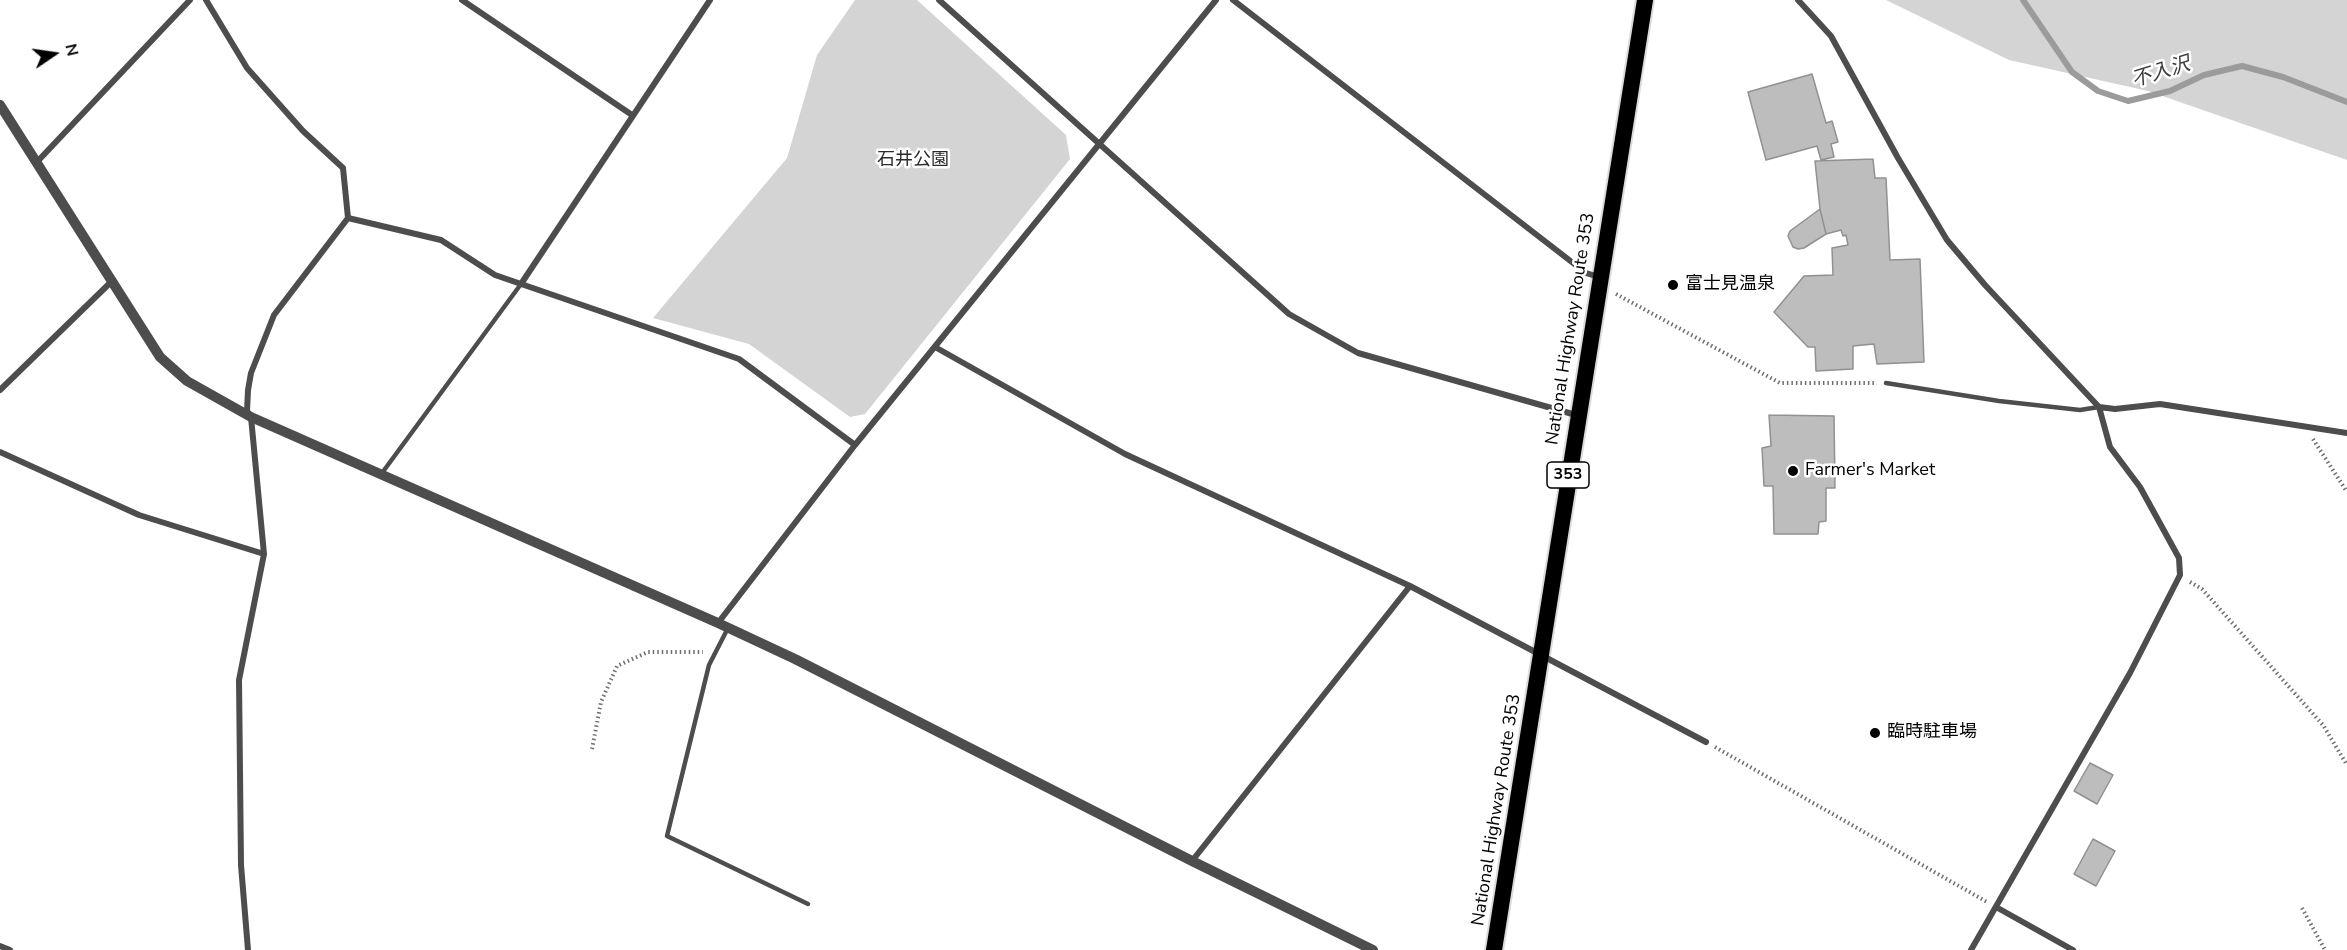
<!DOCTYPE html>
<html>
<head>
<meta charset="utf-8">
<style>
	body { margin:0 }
	#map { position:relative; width:2347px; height:950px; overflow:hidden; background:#fff; font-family:"Nunito Sans",sans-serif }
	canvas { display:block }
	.north { position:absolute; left:24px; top:24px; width:60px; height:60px; -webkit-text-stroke:4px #fff; paint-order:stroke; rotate:77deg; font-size:16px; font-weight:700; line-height:24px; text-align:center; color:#000 }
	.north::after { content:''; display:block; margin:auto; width:21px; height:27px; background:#000; clip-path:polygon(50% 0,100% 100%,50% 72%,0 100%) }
</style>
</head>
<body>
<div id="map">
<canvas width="2347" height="950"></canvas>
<div class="north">N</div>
</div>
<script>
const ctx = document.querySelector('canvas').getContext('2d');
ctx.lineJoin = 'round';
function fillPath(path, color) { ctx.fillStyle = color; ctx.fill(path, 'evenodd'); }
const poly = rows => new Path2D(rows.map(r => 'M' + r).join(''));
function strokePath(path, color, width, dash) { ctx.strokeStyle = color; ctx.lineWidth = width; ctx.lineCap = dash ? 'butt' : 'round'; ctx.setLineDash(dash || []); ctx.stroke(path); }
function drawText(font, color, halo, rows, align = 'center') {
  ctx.font = font + ' "Nunito Sans","Noto Sans JP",sans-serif'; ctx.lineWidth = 5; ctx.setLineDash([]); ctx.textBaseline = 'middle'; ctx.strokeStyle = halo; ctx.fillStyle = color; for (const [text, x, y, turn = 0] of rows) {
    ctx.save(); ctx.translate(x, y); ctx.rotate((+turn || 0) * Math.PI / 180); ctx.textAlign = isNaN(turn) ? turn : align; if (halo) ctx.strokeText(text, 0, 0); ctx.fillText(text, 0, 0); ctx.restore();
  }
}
fillPath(poly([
	[855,0,917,0,1066,135,1070,159,865,414,850,417,749,344,653,318,787,158,817,55],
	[1886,0,2347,0,2347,160,2148,91,2009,60]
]), '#d4d4d4');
strokePath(poly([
	[2023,0,2072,72,2098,91,2128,101,2170,91,2204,75,2242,66,2283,77,2347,102]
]), '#9b9b9b', 6);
const building = poly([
	[1812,74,1826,123,1832,121,1838,142,1831,144,1834,157,1821,160,1817,146,1766,160,1748,92,1812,74],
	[1873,159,1875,178,1886,178,1890,260,1920,259,1924,362,1877,364,1874,344,1853,346,1853,369,1816,371,1815,347,1808,347,1774,312,1804,276,1833,275,1832,248,1848,245,1846,235,1843,236,1841,230,1826,234,1820,209,1815,161,1873,159],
	[1820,209,1826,234,1804,248,1798,249,1793,247,1788,236,1790,231,1820,209],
	[1769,415,1834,416,1835,488,1826,488,1826,521,1819,522,1818,534,1774,534,1773,486,1764,486,1762,448,1771,446,1769,415],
	[2090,763,2113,775,2097,804,2074,791,2090,763],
	[2093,839,2115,851,2096,886,2074,874,2093,839]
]);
fillPath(building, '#bdbdbd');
strokePath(building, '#919191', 1.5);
const trunk = poly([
	[1494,950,1645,0]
]);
strokePath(trunk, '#dbdbdb', 20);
strokePath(poly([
	[1616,294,1780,383,1877,383],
	[2313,439,2347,492],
	[2190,582,2202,589,2323,725,2347,765],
	[1715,747,1987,902],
	[592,749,601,702,617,666,648,652,703,652],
	[2302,908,2325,950]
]), '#6f6f6f', 4, [1.5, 3]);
strokePath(poly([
	[1886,383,1999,401,2080,410,2099,407],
	[382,473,521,284],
	[728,628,709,665,667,836,808,904]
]), '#4d4d4d', 4.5);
strokePath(poly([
	[206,0,247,68,303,131,343,168,348,218,274,315,251,373,248,390,247,411,251,417,264,554,239,680,241,865,248,950],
	[462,0,632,115],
	[939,0,1289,314,1358,353,1576,415],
	[1233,0,1586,273,1599,277],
	[1798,0,1831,36,1898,158,1947,240,1985,285,2099,407,2110,447,2140,487,2179,558,2180,575,2130,673,1971,950],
	[36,163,190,0],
	[348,218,441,240,495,275,739,359,855,445],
	[521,284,710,0],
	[935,347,1125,454,1410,586,1706,742],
	[0,390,111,282],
	[2099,407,2115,409,2160,404,2347,433],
	[0,452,139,515,264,554],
	[718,623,855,445,1216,0],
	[1192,861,1410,586],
	[1996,907,2073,950],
	[0,946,10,950]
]), '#4d4d4d', 6);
strokePath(poly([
	[0,105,160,357,187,381,251,417,718,623,795,659,1192,861,1373,950]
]), '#4d4d4d', 10);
strokePath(trunk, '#000', 16);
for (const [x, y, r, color] of [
	[1673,285,6,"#000"],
	[1793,471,6,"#000"],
	[1875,733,6,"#000"]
]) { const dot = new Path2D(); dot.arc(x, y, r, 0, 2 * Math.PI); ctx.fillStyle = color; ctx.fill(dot); strokePath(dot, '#fff', 2); }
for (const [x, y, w] of [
	[1568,475,42]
]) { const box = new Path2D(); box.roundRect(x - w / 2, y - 13, w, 26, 4.5); ctx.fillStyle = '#fff'; ctx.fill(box); strokePath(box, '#000', 1.5); }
drawText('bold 16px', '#000', null, [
	["353",1568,475]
]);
drawText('18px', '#2b2b2b', '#fff', [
	["石井公園",913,161]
]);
drawText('18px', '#000', '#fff', [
	["富士見温泉",1685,285],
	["Farmer's Market",1805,471],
	["臨時駐車場",1887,733]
], 'left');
drawText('18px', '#000', '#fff', [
	["National Highway Route 353",1571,329,-81],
	["National Highway Route 353",1497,810,-81]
]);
drawText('italic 20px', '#3c3c3c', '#fff', [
	["不入沢",2161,73,-17]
]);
</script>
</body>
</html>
